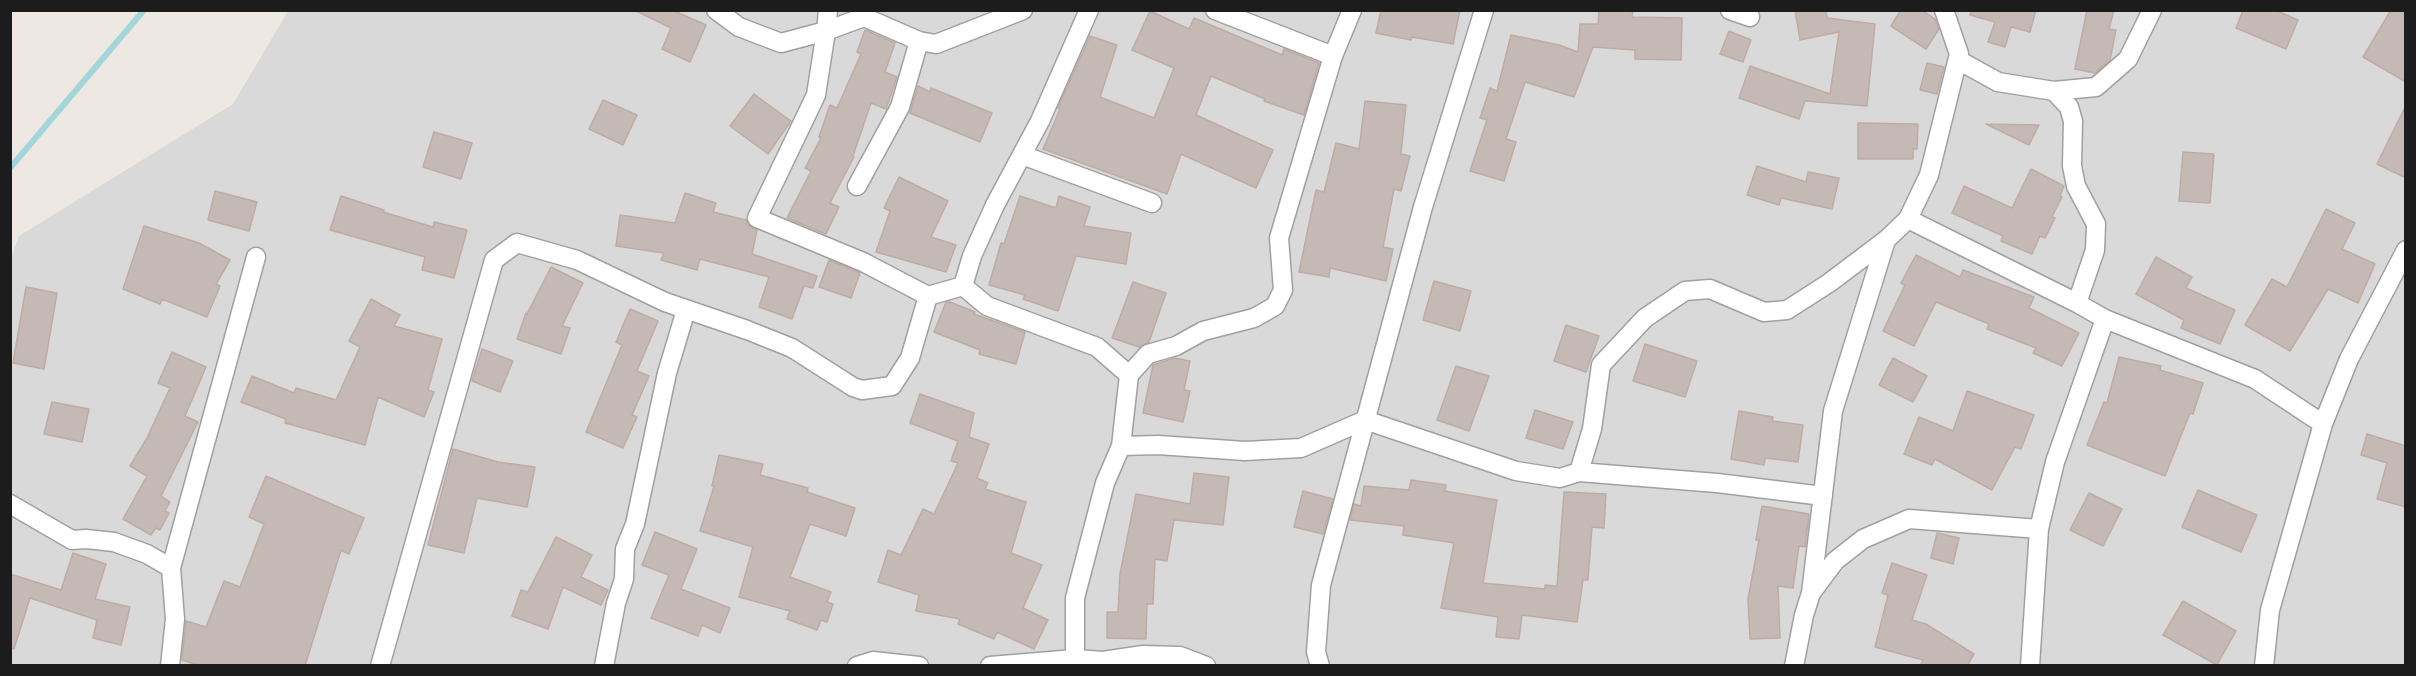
<!DOCTYPE html>
<html>
<head>
<meta charset="utf-8">
<style>
	body { margin:0 }
	#map { position:relative; width:2416px; height:676px; overflow:hidden; background:#ede8e1; font-family:"Exo 2",sans-serif }
	canvas { display:block }
	.frame { position:absolute; inset:0; border:12px solid #1c1c1c; pointer-events:none }
</style>
</head>
<body>
<div id="map">
<canvas width="2416" height="676"></canvas>
<div class="frame"></div>
</div>
<script>
const ctx = document.querySelector('canvas').getContext('2d');
ctx.lineJoin = 'round';
function fillPath(path, color) { ctx.fillStyle = color; ctx.fill(path, 'evenodd'); }
const poly = rows => new Path2D(rows.map(r => 'M' + r).join(''));
function strokePath(path, color, width, dash) { ctx.strokeStyle = color; ctx.lineWidth = width; ctx.lineCap = dash ? 'butt' : 'round'; ctx.setLineDash(dash || []); ctx.stroke(path); }
fillPath(poly([
	[288,11,2405,11,2405,665,11,666,10,260,19,236,233,104]
]), '#dad9d9');
strokePath(poly([
	[10,168,144,10]
]), '#a3d5da', 6);
const building = poly([
	[634,10,672,10,706,25,690,62,662,49,671,28,634,10],
	[1381,10,1460,10,1453,44,1412,37,1411,40,1376,33,1381,10],
	[1599,10,1633,10,1632,17,1682,18,1681,60,1635,59,1635,50,1593,47,1574,97,1525,82,1506,139,1516,142,1504,181,1470,171,1487,120,1480,118,1490,88,1497,91,1511,35,1559,45,1578,52,1580,24,1598,24,1599,10],
	[1795,10,1826,10,1827,18,1875,24,1867,106,1805,101,1799,119,1739,98,1750,66,1830,94,1839,32,1800,40,1795,10],
	[1901,10,1922,10,1935,19,1939,29,1926,49,1891,26,1901,10],
	[1971,10,2036,10,2030,32,2011,27,2005,47,1988,42,1995,22,1970,15,1971,10],
	[2087,10,2114,10,2109,29,2116,30,2110,60,2095,73,2075,69,2087,10],
	[2243,10,2275,10,2298,20,2286,49,2236,28,2243,10],
	[2391,10,2406,10,2406,82,2363,57,2391,10],
	[1150,11,1189,29,1194,18,1282,55,1284,49,1319,63,1304,115,1264,101,1265,99,1211,76,1196,115,1273,150,1256,188,1181,154,1167,194,1043,149,1060,109,1058,108,1090,36,1117,45,1100,97,1154,118,1174,68,1132,50,1150,11],
	[865,30,895,43,885,72,897,77,886,109,871,103,853,156,854,157,830,203,839,207,826,234,787,218,811,171,805,168,821,138,819,137,830,105,837,108,861,54,857,52,865,30],
	[1729,31,1751,40,1743,62,1720,54,1729,31],
	[1927,63,1944,67,1937,94,1920,90,1927,63],
	[918,86,930,92,931,88,992,113,980,142,910,113,918,86],
	[754,94,791,121,768,154,730,126,754,94],
	[603,100,637,115,623,145,589,129,603,100],
	[1365,101,1406,105,1401,154,1410,156,1401,191,1394,189,1383,247,1393,249,1386,281,1330,268,1329,277,1299,272,1316,190,1324,192,1336,143,1359,149,1365,101],
	[2406,105,2406,178,2377,164,2406,105],
	[1858,123,1918,124,1917,149,1913,149,1913,159,1858,159,1858,123],
	[1986,124,2039,125,2029,145,1986,124],
	[434,132,472,143,461,179,423,167,434,132],
	[2183,152,2214,154,2210,203,2179,201,2183,152],
	[1757,166,1806,182,1808,172,1839,178,1832,209,1781,198,1779,205,1747,195,1757,166],
	[2031,169,2064,186,2060,196,2062,197,2052,217,2055,218,2045,238,2040,236,2032,254,2001,241,2003,236,1952,213,1964,186,2012,208,2031,169],
	[899,177,948,201,931,237,956,245,946,272,876,252,890,211,884,208,899,177],
	[215,191,257,202,249,231,208,220,215,191],
	[685,193,716,203,713,212,746,220,748,225,757,230,752,254,817,276,813,288,804,286,792,319,759,307,769,277,700,259,697,270,661,260,664,253,616,246,620,215,675,223,685,193],
	[341,196,384,210,383,212,433,227,434,222,467,230,454,278,422,270,425,257,330,230,341,196],
	[1020,196,1056,208,1059,196,1090,207,1084,226,1131,233,1126,264,1076,256,1058,311,1023,299,1025,295,989,285,1001,243,1004,244,1020,196],
	[2326,209,2355,223,2342,249,2375,264,2358,303,2328,289,2290,351,2245,325,2272,279,2287,287,2326,209],
	[144,226,199,243,230,260,216,284,220,286,207,317,162,299,160,304,123,289,144,226],
	[1916,255,1960,277,1963,270,2034,297,2029,308,2079,333,2062,366,2033,353,2036,348,1987,329,1989,324,1936,302,1914,346,1883,331,1905,285,1901,283,1916,255],
	[2156,257,2192,277,2186,288,2235,310,2220,344,2181,328,2184,320,2136,294,2156,257],
	[829,260,860,273,851,298,819,287,829,260],
	[551,267,583,283,562,326,570,328,561,354,517,339,526,313,527,314,551,267],
	[1434,281,1471,291,1460,331,1423,320,1434,281],
	[1133,282,1166,293,1149,342,1139,347,1112,338,1133,282],
	[26,287,57,293,44,369,13,363,26,287],
	[371,299,400,315,394,326,442,339,428,390,434,392,424,417,378,397,365,445,285,423,286,419,241,402,252,376,294,393,296,388,336,400,360,347,349,341,371,299],
	[946,302,950,302,975,312,974,314,1025,332,1016,364,979,354,980,350,934,332,946,302],
	[630,309,658,321,637,371,649,376,632,415,637,417,623,448,586,432,622,345,616,342,630,309],
	[1566,325,1599,336,1586,372,1554,361,1566,325],
	[1645,344,1697,361,1685,397,1633,381,1645,344],
	[482,349,513,361,500,392,472,381,482,349],
	[172,352,206,367,185,416,198,422,161,496,170,502,165,511,169,513,160,530,156,528,151,535,123,519,147,476,130,466,147,438,170,388,158,383,172,352],
	[2119,357,2161,366,2160,370,2203,383,2193,414,2190,413,2165,476,2087,445,2104,402,2107,403,2119,357],
	[1174,358,1190,361,1184,390,1190,391,1183,422,1143,413,1153,365,1174,358],
	[1893,358,1927,376,1913,402,1879,385,1893,358],
	[1456,366,1489,376,1469,431,1437,420,1456,366],
	[1967,391,2034,415,2021,449,2015,447,1992,490,1935,459,1932,465,1904,454,1919,417,1953,431,1967,391],
	[920,394,974,413,969,437,989,444,977,478,988,483,985,489,1026,502,1011,553,1042,565,1023,608,1048,620,1034,649,997,632,994,639,958,624,960,619,916,611,919,595,878,582,888,550,901,555,923,509,934,514,958,463,951,461,958,441,910,423,920,394],
	[52,402,89,409,82,442,44,434,52,402],
	[1535,410,1573,422,1563,449,1526,438,1535,410],
	[1739,411,1773,417,1772,421,1803,425,1798,462,1765,458,1764,465,1731,459,1739,411],
	[2367,434,2406,446,2406,507,2377,499,2387,463,2361,455,2367,434],
	[453,449,498,462,535,467,527,507,477,498,464,553,428,545,453,449],
	[719,455,763,464,760,475,808,488,807,492,855,508,846,536,810,524,790,577,831,592,827,602,833,604,827,622,821,620,817,630,787,619,790,611,739,597,753,547,700,531,714,486,712,486,719,455],
	[1194,473,1229,477,1223,525,1174,520,1167,561,1155,559,1153,604,1147,604,1146,639,1107,638,1107,612,1118,612,1120,574,1136,494,1190,504,1194,473],
	[266,476,364,518,349,554,341,550,305,666,201,666,182,660,186,621,206,627,224,581,240,587,264,524,249,517,266,476],
	[1411,480,1446,485,1445,491,1497,500,1483,583,1545,589,1545,585,1557,586,1564,492,1606,494,1604,528,1592,527,1588,580,1583,580,1577,622,1522,615,1519,639,1496,637,1498,617,1441,608,1454,543,1403,535,1404,526,1350,520,1354,504,1361,506,1364,486,1409,490,1411,480],
	[2198,490,2257,515,2241,552,2182,527,2198,490],
	[1303,491,1333,499,1323,534,1294,527,1303,491],
	[2089,493,2122,509,2103,546,2070,530,2089,493],
	[1762,506,1809,514,1805,547,1799,546,1793,588,1778,586,1780,638,1750,639,1748,599,1759,540,1756,540,1762,506],
	[655,532,697,549,681,589,730,608,720,633,702,625,698,636,651,618,669,575,642,565,655,532],
	[1937,533,1959,538,1953,564,1931,558,1937,533],
	[556,537,592,555,581,577,608,590,601,605,563,587,548,629,512,616,521,590,528,592,556,537],
	[73,553,106,564,95,599,130,607,121,645,93,638,97,620,30,598,14,649,10,648,10,574,61,590,73,553],
	[1892,563,1927,575,1912,620,1926,624,1974,654,1967,666,1920,666,1923,660,1875,647,1888,595,1882,593,1892,563],
	[2183,601,2236,631,2217,665,2163,635,2183,601]
]);
fillPath(building, '#c4b9b5');
strokePath(building, '#beaca4', 1.5);
const minor = poly([
	[716,10,739,27,781,43,826,31,816,95,757,218,863,262,928,296,963,286],
	[828,10,826,31,864,17,919,41,936,44,1023,10],
	[1089,10,1040,121,995,205,972,256,963,286,987,306,1097,347,1129,375,1121,446],
	[1215,10,1333,56],
	[1730,10,1750,17],
	[1958,60,1998,82,2054,91,2096,87,2128,59,2152,10],
	[2054,91,2069,107,2073,121,2072,166,2076,186,2096,224,2095,250,2077,303],
	[1022,155,1152,203],
	[857,186,900,107,919,41],
	[1908,219,2077,303,2105,319,2055,462,2039,529,2030,666],
	[2105,319,2255,379,2323,424],
	[1129,375,1148,354,1176,346,1203,331,1254,318,1275,306,1283,290,1279,238,1333,56,1352,10],
	[1579,472,1717,483,1823,496],
	[10,504,72,540,86,539,114,542,147,554,171,568,175,619,170,666],
	[171,568,256,257],
	[1811,593,1833,411,1886,240],
	[1075,659,1075,598,1105,483,1121,446,1158,445,1245,451,1301,448,1365,420,1516,471,1560,478,1579,472,1592,429,1601,365,1645,318,1685,291,1710,289,1764,312,1787,310,1829,283,1886,240,1908,219,1929,175,1959,54,1944,10],
	[380,666,494,260,517,243,577,260,665,302,747,330,792,348,853,387,862,390,892,386,910,358,928,296],
	[604,666,616,603,624,579,625,549,635,524,667,373,686,310],
	[857,666,873,661,919,666],
	[990,666,1075,659,1103,661,1143,655,1180,656,1206,666],
	[1320,666,1316,652,1321,585,1423,207,1484,10],
	[1794,666,1804,615,1811,593,1835,561,1863,539,1909,519,2039,529],
	[2264,666,2270,610,2323,424,2349,359,2406,250]
]);
strokePath(minor, '#a0a0a0', 21);
strokePath(minor, '#fff', 18);
</script>
</body>
</html>
